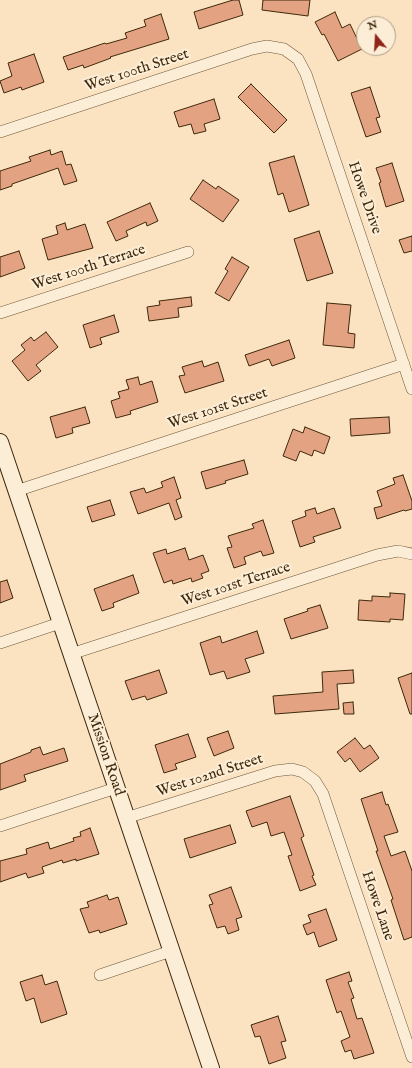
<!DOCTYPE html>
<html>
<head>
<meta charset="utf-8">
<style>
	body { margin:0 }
	#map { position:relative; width:412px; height:1068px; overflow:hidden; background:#fbe3c2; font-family:"IM FELL English",serif }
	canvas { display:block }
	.north { position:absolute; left:356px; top:16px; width:40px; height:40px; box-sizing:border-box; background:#fcedd7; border:1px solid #b09e85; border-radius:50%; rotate:342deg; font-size:11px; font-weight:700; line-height:16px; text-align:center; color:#3e280b }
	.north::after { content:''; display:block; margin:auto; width:14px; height:18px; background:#8f2418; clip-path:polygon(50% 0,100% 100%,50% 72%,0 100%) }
</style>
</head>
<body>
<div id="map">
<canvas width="412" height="1068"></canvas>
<div class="north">N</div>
</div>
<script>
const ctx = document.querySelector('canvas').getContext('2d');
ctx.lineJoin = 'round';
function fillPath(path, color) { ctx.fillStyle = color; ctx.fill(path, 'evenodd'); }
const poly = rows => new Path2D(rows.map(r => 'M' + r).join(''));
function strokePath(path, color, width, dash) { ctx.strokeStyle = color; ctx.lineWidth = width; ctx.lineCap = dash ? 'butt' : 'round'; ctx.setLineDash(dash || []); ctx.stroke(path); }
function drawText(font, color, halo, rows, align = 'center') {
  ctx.font = font + ' "IM FELL English",serif'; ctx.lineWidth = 4; ctx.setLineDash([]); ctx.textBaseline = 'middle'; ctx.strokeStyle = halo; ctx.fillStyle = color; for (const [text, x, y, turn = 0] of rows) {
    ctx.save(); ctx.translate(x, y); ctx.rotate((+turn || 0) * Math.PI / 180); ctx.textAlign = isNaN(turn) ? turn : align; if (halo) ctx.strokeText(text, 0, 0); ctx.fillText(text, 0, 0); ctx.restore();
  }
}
const building = poly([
	[233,0,239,0,243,15,199,29,194,12,233,0],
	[263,0,310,0,308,16,262,10,263,0],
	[335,12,342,28,350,24,362,49,338,61,324,34,322,35,315,22,335,12],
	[161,14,169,39,110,57,111,58,84,68,83,65,68,70,63,57,105,43,106,44,127,38,125,33,146,26,144,20,161,14],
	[34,54,44,82,22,90,21,87,4,93,0,81,12,76,8,63,34,54],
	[251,84,287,120,274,133,238,97,251,84],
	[370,87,380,117,376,118,381,132,366,137,351,93,370,87],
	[214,99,220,119,204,124,206,131,194,134,191,124,179,127,174,112,214,99],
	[50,150,51,155,62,151,66,165,71,164,77,181,64,185,58,168,12,184,12,186,0,190,0,171,31,161,29,157,50,150],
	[294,156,309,205,289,212,283,193,278,195,269,163,294,156],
	[392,163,404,201,386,207,379,183,381,182,376,168,392,163],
	[203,180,216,189,218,186,239,200,223,222,190,199,203,180],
	[150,203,158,221,147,226,146,222,126,231,128,236,116,241,107,222,150,203],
	[65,223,67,230,85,224,93,248,48,260,42,239,58,234,56,226,65,223],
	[319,231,333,273,307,281,294,239,319,231],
	[412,236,412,251,404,253,399,240,412,236],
	[19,251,25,268,0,277,0,257,19,251],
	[232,257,249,267,229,301,215,293,228,271,225,269,232,257],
	[191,297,192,306,178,308,179,317,149,321,147,307,160,305,159,301,191,297],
	[327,303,351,305,348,333,355,334,354,348,323,345,327,303],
	[114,315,119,332,100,338,102,344,90,348,83,325,114,315],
	[46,332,58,347,36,365,41,371,28,381,12,361,25,350,21,345,31,337,34,341,46,332],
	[289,340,295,358,272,366,269,359,249,366,245,355,289,340],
	[202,361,204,367,218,362,224,381,185,393,179,376,185,375,182,367,202,361],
	[138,377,140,385,152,381,158,402,130,411,131,414,116,418,111,401,120,398,118,392,129,389,126,380,138,377],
	[85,407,90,423,72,428,73,433,56,438,50,417,85,407],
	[389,417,390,433,351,436,350,419,389,417],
	[305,427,330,437,324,454,314,450,312,456,300,451,296,461,283,456,293,429,303,433,305,427],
	[244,460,248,474,225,481,226,483,206,489,201,472,244,460],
	[403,475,412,501,412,509,405,511,404,510,377,519,374,508,382,506,377,491,395,484,393,478,403,475],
	[174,477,181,498,176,500,182,517,175,520,169,503,138,514,130,492,144,488,146,493,163,487,161,482,174,477],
	[110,500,115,515,92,522,87,507,110,500],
	[315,508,317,514,334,508,341,528,313,537,315,542,300,547,292,521,306,516,305,511,315,508],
	[263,520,274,553,263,556,261,551,244,557,246,564,234,568,227,548,232,547,228,536,254,528,252,524,263,520],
	[185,548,189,560,203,555,209,571,201,574,203,578,192,582,191,578,173,584,172,580,164,583,153,553,166,549,167,554,185,548],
	[133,575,139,593,113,603,114,607,102,611,94,589,133,575],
	[7,580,13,598,0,603,0,582,7,580],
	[390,593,405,594,403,620,390,619,390,622,358,620,359,600,372,601,372,596,390,597,390,593],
	[320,605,328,628,291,639,284,619,308,611,307,609,320,605],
	[257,631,264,653,245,659,250,672,227,679,224,671,210,675,200,643,220,636,222,643,257,631],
	[159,670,167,693,147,700,145,696,132,700,125,681,159,670],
	[353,670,354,683,337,684,339,709,275,714,273,696,323,692,322,672,353,670],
	[412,673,412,714,410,714,398,678,412,673],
	[353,702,354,714,344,714,343,703,353,702],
	[228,731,234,748,214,756,207,738,228,731],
	[188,734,196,757,175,764,177,769,164,773,155,745,188,734],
	[355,738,364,749,370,745,379,758,360,772,350,758,345,762,337,752,355,738],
	[40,747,43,755,64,748,68,761,24,775,26,781,0,790,0,764,31,752,31,750,40,747],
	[382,792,386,805,388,804,398,832,384,836,391,856,405,851,412,871,412,937,404,940,391,900,393,899,376,851,378,851,361,799,382,792],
	[290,796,304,836,301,838,314,875,312,876,316,885,300,891,288,856,292,855,284,832,271,836,267,822,252,827,246,811,290,796],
	[230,825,236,843,190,858,184,839,230,825],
	[90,828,99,854,76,861,76,859,63,863,62,860,42,867,44,873,28,878,26,873,0,882,0,861,27,854,26,849,48,842,50,849,74,841,73,838,81,836,80,832,90,828],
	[231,887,242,917,236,919,239,930,228,934,225,926,217,928,209,905,213,904,209,895,231,887],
	[107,895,109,900,118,897,127,924,100,933,99,930,89,933,80,909,89,907,87,902,107,895],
	[326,909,337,940,319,947,314,932,307,935,303,925,311,922,308,915,326,909],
	[349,972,352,981,348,982,354,998,351,999,357,1019,362,1018,374,1053,354,1059,351,1050,345,1052,341,1041,350,1037,341,1011,337,1013,326,980,349,972],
	[42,975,45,985,57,981,67,1014,41,1023,34,998,26,1001,20,982,42,975],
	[278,1016,286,1041,281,1042,286,1058,269,1064,260,1036,255,1037,251,1025,278,1016]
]);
fillPath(building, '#e3a382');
strokePath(building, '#3e280b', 1);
const street = poly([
	[0,132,252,49,267,46,284,49,298,59,306,74,412,389],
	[0,313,188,252],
	[16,491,404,364],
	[0,643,60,623],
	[71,654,377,555,398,551,412,554],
	[126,818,275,771,292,769,303,772,315,781,323,794,412,1057],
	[0,826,116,788],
	[100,975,171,951]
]);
const secondary = poly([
	[0,442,211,1068]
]);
strokePath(street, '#6d5739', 12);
strokePath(secondary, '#3e280b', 18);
strokePath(street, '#fcedd7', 11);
strokePath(secondary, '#fcedd7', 16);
drawText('15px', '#3e280b', '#fcedd7', [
	["West 100th Street",137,71,-18],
	["Howe Drive",364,198,71],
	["West 100th Terrace",89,268,-18],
	["West 101st Street",218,409,-18],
	["West 101st Terrace",236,585,-18],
	["Mission Road",105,755,71],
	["West 102nd Street",210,776,-18],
	["Howe Lane",377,906,71]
]);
</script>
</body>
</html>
